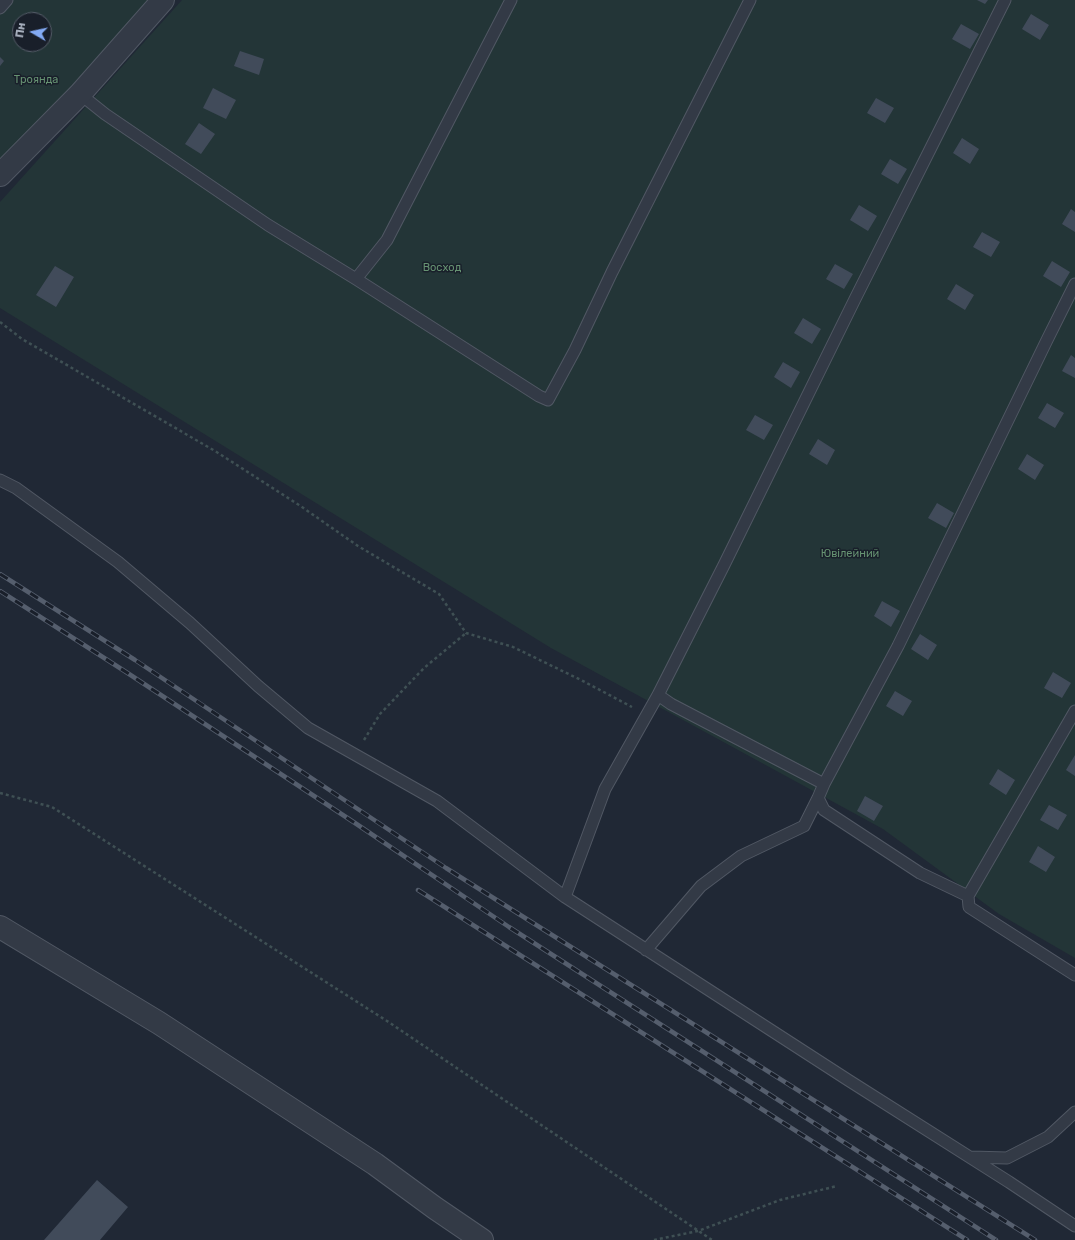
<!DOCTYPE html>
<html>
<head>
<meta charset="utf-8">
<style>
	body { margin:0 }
	#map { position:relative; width:1075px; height:1240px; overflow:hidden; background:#202835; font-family:Rubik,sans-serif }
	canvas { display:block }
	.north { position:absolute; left:12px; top:12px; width:40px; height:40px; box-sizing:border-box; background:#191f2a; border:1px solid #545b67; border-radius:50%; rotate:279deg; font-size:11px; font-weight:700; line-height:16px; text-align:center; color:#adb5c3 }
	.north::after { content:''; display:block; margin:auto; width:14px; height:18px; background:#83aaf3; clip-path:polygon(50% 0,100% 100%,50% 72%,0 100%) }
</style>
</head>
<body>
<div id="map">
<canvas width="1075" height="1240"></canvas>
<div class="north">Пн</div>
</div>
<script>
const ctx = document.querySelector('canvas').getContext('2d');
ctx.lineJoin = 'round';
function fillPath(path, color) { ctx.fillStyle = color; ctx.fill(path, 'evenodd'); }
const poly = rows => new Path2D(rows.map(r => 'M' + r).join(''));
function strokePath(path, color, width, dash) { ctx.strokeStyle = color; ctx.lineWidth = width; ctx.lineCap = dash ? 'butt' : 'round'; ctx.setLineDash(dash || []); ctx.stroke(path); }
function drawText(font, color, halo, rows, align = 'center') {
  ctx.font = font + ' Rubik,sans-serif'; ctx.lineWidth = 3; ctx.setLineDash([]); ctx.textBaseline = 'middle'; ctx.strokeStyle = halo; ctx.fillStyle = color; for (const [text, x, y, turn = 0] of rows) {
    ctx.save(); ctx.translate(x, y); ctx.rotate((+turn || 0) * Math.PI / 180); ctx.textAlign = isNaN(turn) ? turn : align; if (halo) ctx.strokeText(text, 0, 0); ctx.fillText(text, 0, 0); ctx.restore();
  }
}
fillPath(poly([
	[0,0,157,0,0,173],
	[20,20,44,20,44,44,20,44],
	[182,0,1075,0,1075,958,999,914,883,829,551,648,0,308,0,202]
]), '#233537');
fillPath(poly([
	[977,0,988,0,985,4],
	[1031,14,1049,25,1040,40,1022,29],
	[961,24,979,34,970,49,952,39],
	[240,51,264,59,259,75,234,66],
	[0,57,4,61,0,66],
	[213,88,236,100,226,119,203,108],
	[876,98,894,108,885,123,867,113],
	[199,123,215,134,201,154,185,144],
	[962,138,979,149,970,164,953,153],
	[890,159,907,169,898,184,881,174],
	[859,205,877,216,868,231,850,220],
	[1071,209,1075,212,1075,232,1062,224],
	[982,232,1000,242,991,257,973,247],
	[1052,261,1070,272,1061,287,1043,276],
	[835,264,853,274,844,289,826,279],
	[55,266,74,277,56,307,36,295],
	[956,284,974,295,965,310,947,299],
	[803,318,821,329,812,344,794,333],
	[1071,355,1075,358,1075,378,1062,371],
	[783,362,800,372,791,388,774,377],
	[1047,403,1064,413,1055,428,1038,418],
	[755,415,773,425,764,440,746,430],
	[818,439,835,450,827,465,809,454],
	[1027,454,1044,465,1035,480,1018,469],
	[937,503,954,513,946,528,928,518],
	[882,601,900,611,891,627,874,616],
	[920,634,937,645,928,660,911,649],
	[1053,672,1071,683,1062,698,1044,688],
	[895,691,912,701,903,716,886,706],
	[1075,755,1075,776,1066,770],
	[998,769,1015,780,1006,795,989,784],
	[865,796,883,806,874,821,857,811],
	[1049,805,1067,815,1058,830,1040,820],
	[1038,846,1055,857,1046,872,1029,862],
	[97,1180,128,1207,100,1240,44,1240]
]), '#414b5a');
const service = poly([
	[0,8,7,0],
	[80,94,105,114,268,225,356,279,539,396,548,400,575,350,612,272,750,0],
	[356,279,387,240,511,0],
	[0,480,16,488,118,562,190,623,258,686,308,728,437,801,565,897,848,1080,1009,1182,1075,1226],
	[658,695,671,704,824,784,818,798,824,810,920,873,968,896,969,907,1075,975],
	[824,784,898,646,1047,340,1075,284],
	[968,896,1075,711],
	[565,897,605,789,658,695,724,565,855,299,1005,0],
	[646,950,701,886,741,856,804,826,818,798],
	[971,1157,1007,1158,1048,1137,1075,1112]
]);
const tertiary = poly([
	[0,175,80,94,163,0],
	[0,927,159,1023,375,1164,435,1208,482,1240]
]);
strokePath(service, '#515864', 13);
strokePath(tertiary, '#515864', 24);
strokePath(poly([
	[0,322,22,339,215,451,299,505,358,546,439,594,466,633,513,647,581,680,632,707],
	[364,740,380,714,424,668,466,633],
	[0,793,52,807,387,1021,712,1240],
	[654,1240,698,1231,780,1200,837,1186]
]), '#3f5054', 2.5, [3, 3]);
strokePath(service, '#333a46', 11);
strokePath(tertiary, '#333a46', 22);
const rail = poly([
	[0,574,135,660,446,868,1035,1240],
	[0,591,126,672,355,823,509,927,996,1240],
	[418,890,967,1240]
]);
strokePath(rail, '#555e6d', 4.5);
strokePath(rail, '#191f2a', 3, [9]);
drawText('11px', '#669272', '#191f2a', [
	["Троянда",36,80],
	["Восход",442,268],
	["Ювілейний",850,554]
]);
</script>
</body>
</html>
